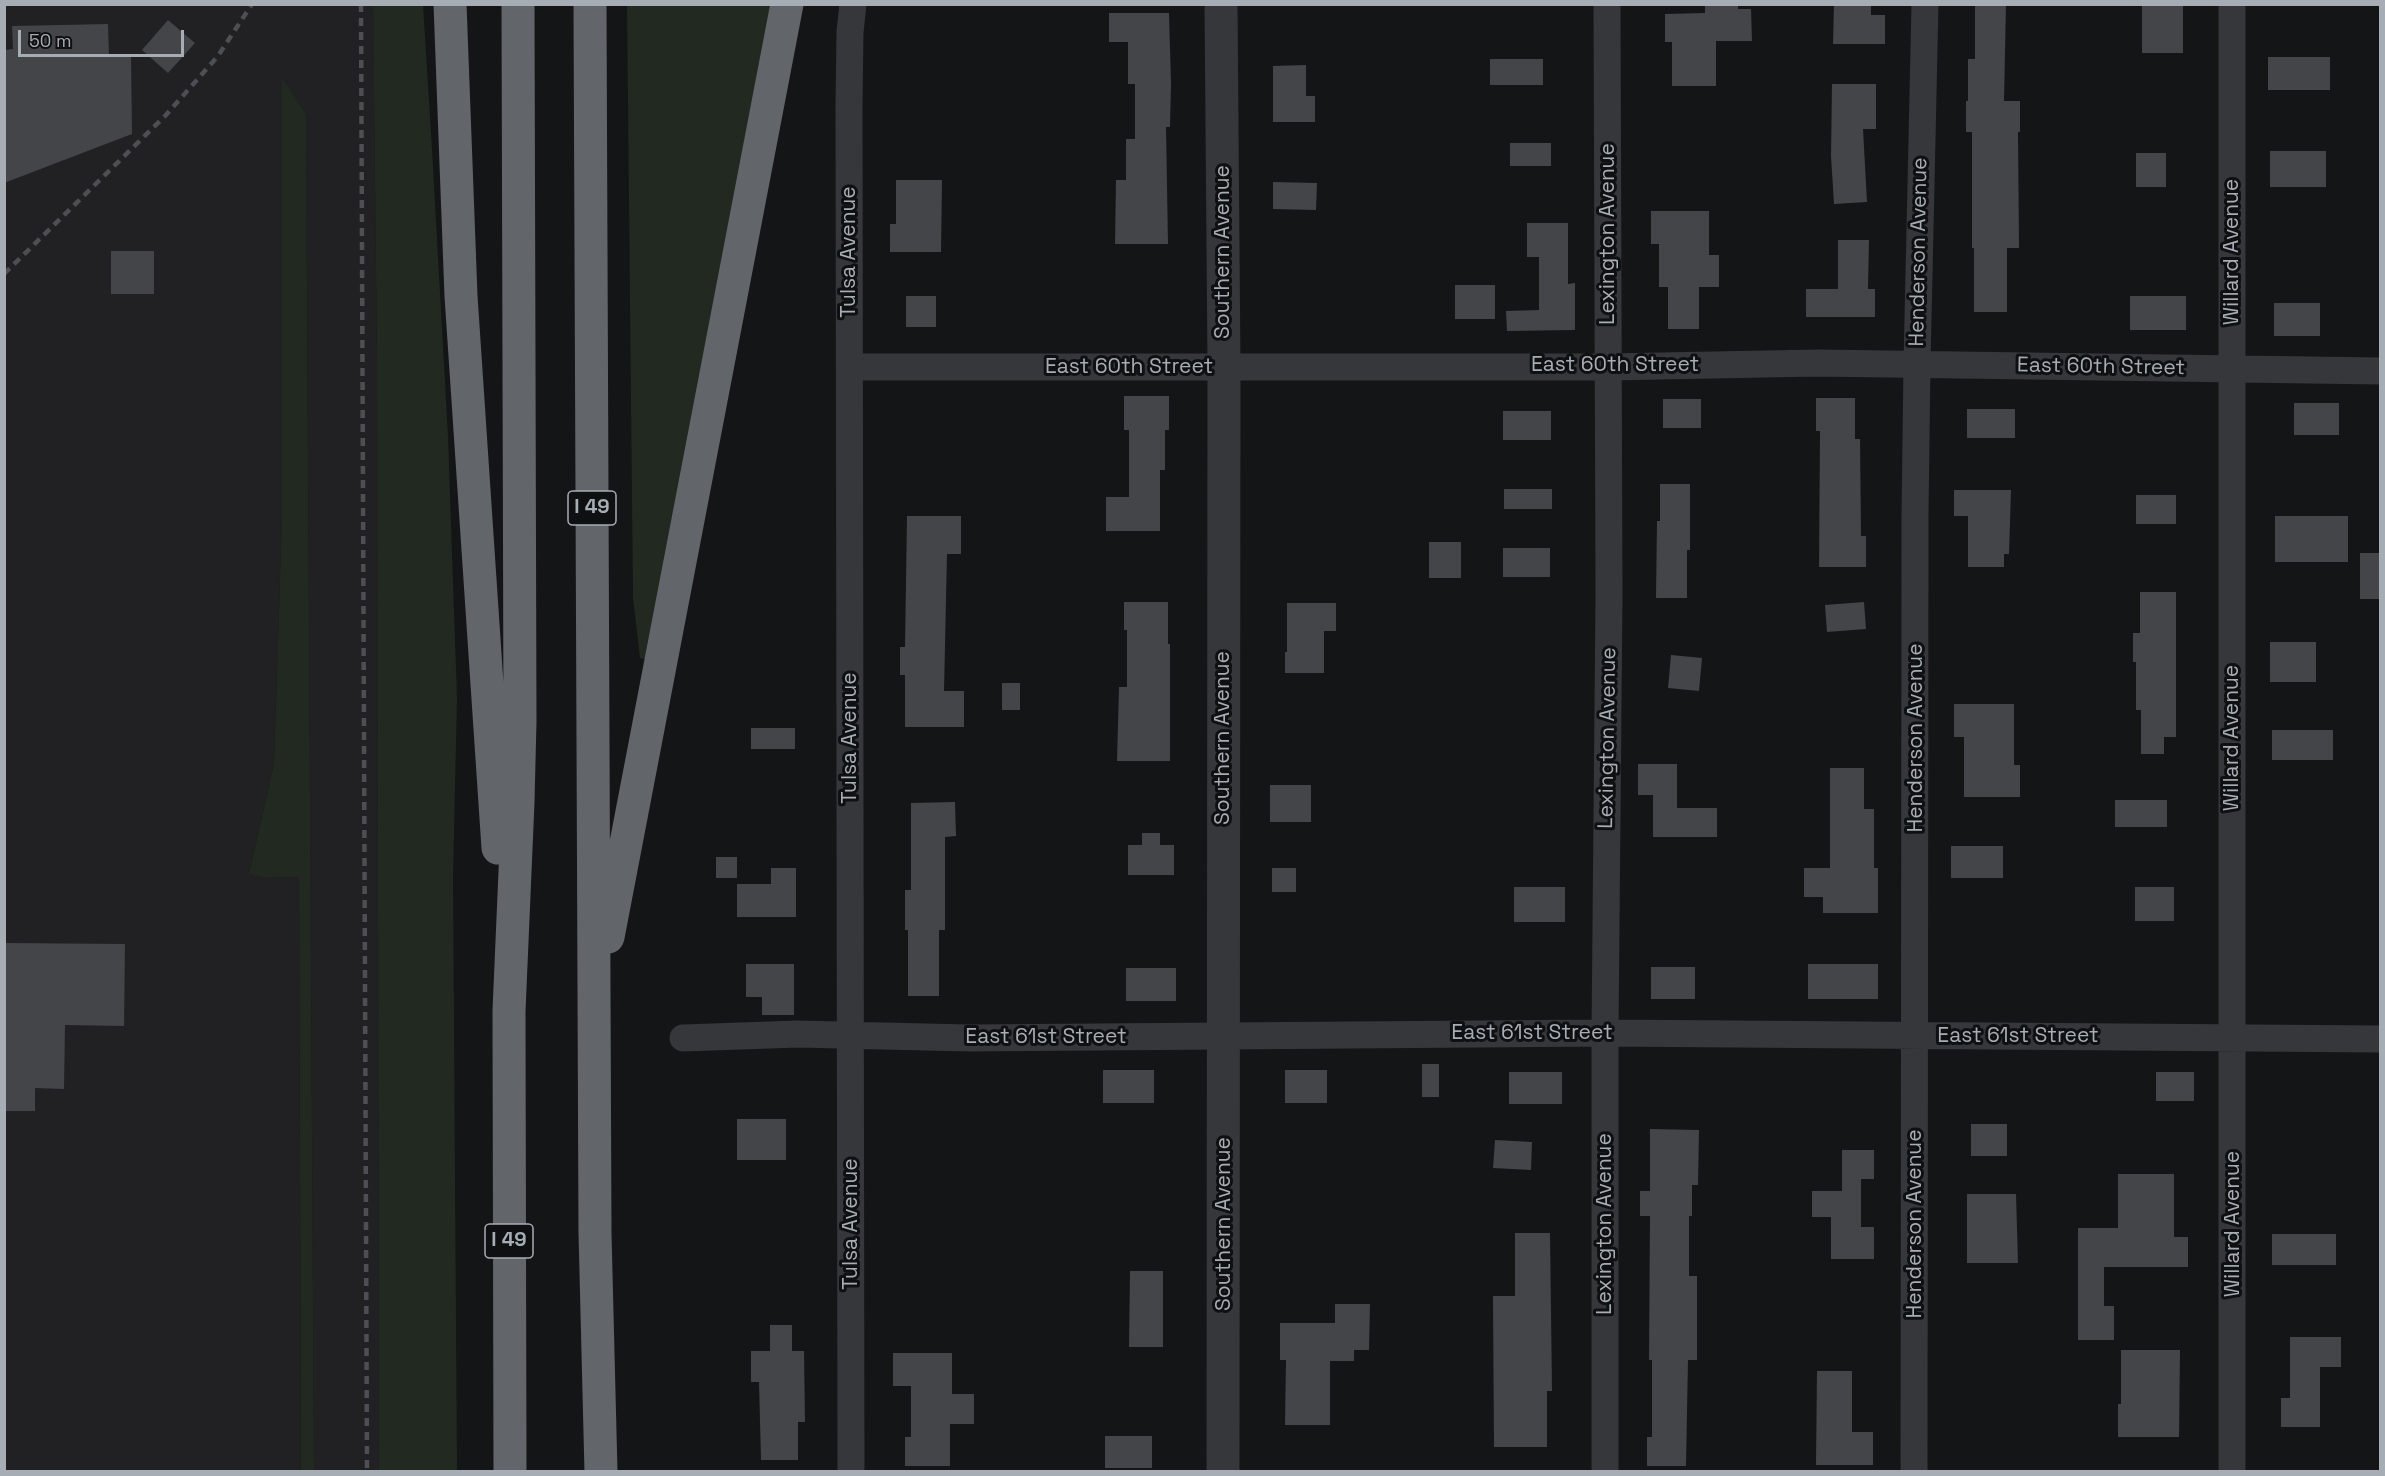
<!DOCTYPE html>
<html>
<head>
<meta charset="utf-8">
<style>
	body { margin:0 }
	#map { position:relative; width:2385px; height:1476px; overflow:hidden; background:#141516; font-family:"Space Grotesk",sans-serif }
	canvas { display:block }
	.frame { position:absolute; inset:0; border:6px solid #a7adb5; pointer-events:none }
	.scale { position:absolute; left:18px; top:30px; width:166px; height:27px; box-sizing:border-box; border:3px solid #a7adb5; border-top:0; padding-left:8px; font-size:18px; line-height:21px; white-space:nowrap; color:#a7adb5; -webkit-text-stroke:4px #0f1011; paint-order:stroke }
</style>
</head>
<body>
<div id="map">
<canvas width="2385" height="1476"></canvas>
<div class="frame"></div>
<div class="scale">50 m</div>
</div>
<script>
const ctx = document.querySelector('canvas').getContext('2d');
ctx.lineJoin = 'round';
function fillPath(path, color) { ctx.fillStyle = color; ctx.fill(path, 'evenodd'); }
const poly = rows => new Path2D(rows.map(r => 'M' + r).join(''));
function strokePath(path, color, width, dash) { ctx.strokeStyle = color; ctx.lineWidth = width; ctx.lineCap = dash ? 'butt' : 'round'; ctx.setLineDash(dash || []); ctx.stroke(path); }
function drawText(font, color, halo, rows, align = 'center') {
  ctx.font = font + ' "Space Grotesk",sans-serif'; ctx.lineWidth = 6; ctx.setLineDash([]); ctx.textBaseline = 'middle'; ctx.strokeStyle = halo; ctx.fillStyle = color; for (const [text, x, y, turn = 0] of rows) {
    ctx.save(); ctx.translate(x, y); ctx.rotate((+turn || 0) * Math.PI / 180); ctx.textAlign = isNaN(turn) ? turn : align; if (halo) ctx.strokeText(text, 0, 0); ctx.fillText(text, 0, 0); ctx.restore();
  }
}
fillPath(poly([
	[5,5,373,5,377,359,379,1471,314,1471,306,114,282,80,282,516,274,763,249,874,264,878,299,877,301,1471,5,1472]
]), '#212123');
fillPath(poly([
	[373,5,423,5,432,149,448,436,457,698,453,878,457,1471,379,1471,377,359],
	[627,5,775,5,649,660,640,658,633,598],
	[282,78,306,114,314,1472,301,1471,299,877,264,878,249,874,274,763,282,516]
]), '#212921');
fillPath(poly([
	[1705,4,1738,4,1738,9,1751,9,1752,41,1716,41,1716,86,1672,86,1672,42,1665,42,1665,14,1705,13],
	[1834,4,1871,4,1871,15,1885,15,1885,44,1833,44],
	[1975,4,2006,4,2004,101,2020,101,2020,132,2018,132,2019,248,2007,248,2007,312,1974,312,1974,248,1972,248,1972,132,1966,132,1966,101,1968,101,1968,59,1975,59],
	[2142,4,2183,4,2183,53,2142,53],
	[1109,13,1169,13,1171,84,1170,127,1166,127,1168,244,1115,244,1116,180,1126,180,1126,139,1135,139,1135,84,1128,84,1128,42,1109,42],
	[168,20,195,43,168,73,142,50],
	[108,24,109,56,131,56,132,134,4,183,4,50,13,49,12,26],
	[2268,57,2330,57,2330,90,2268,90],
	[1490,59,1543,59,1543,85,1490,85],
	[1306,65,1306,96,1315,96,1315,122,1273,122,1273,66],
	[1832,84,1876,84,1876,129,1863,129,1867,202,1834,204,1831,156],
	[1510,143,1551,143,1551,166,1510,166],
	[2270,151,2326,151,2326,187,2270,187],
	[2136,153,2166,153,2166,187,2136,187],
	[896,180,942,180,941,252,890,252,890,224,896,224],
	[1273,182,1317,183,1316,210,1273,209],
	[1651,211,1709,211,1709,255,1719,255,1719,287,1699,287,1699,329,1668,329,1668,287,1659,287,1659,244,1651,244],
	[1527,223,1568,223,1568,284,1575,283,1575,330,1507,331,1506,311,1539,310,1539,257,1527,257],
	[1838,240,1869,240,1868,289,1875,289,1875,317,1806,317,1806,289,1838,289],
	[111,251,154,251,154,294,111,294],
	[1455,285,1495,285,1495,319,1455,319],
	[906,296,936,296,936,327,906,327],
	[2130,296,2186,296,2186,330,2130,330],
	[2274,303,2320,303,2320,336,2274,336],
	[1124,396,1169,396,1169,430,1165,430,1165,470,1160,470,1160,531,1106,531,1106,497,1129,497,1129,430,1124,430],
	[1816,398,1855,398,1855,439,1860,439,1861,536,1866,536,1866,567,1819,567,1820,431,1816,431],
	[1663,399,1701,399,1701,428,1663,428],
	[2294,403,2339,403,2339,435,2294,435],
	[1967,409,2015,409,2015,438,1967,438],
	[1503,411,1551,411,1551,440,1503,440],
	[1660,484,1690,484,1690,550,1687,550,1687,598,1656,598,1657,521,1660,521],
	[1504,489,1552,489,1552,509,1504,509],
	[1954,490,2011,490,2009,554,2004,554,2004,567,1968,567,1968,516,1954,516],
	[2136,495,2176,495,2176,524,2136,524],
	[907,516,961,516,961,554,947,554,944,691,964,691,964,727,905,727,905,675,900,675,900,647,905,647],
	[2275,516,2348,516,2348,562,2275,562],
	[1429,542,1461,542,1461,578,1429,578],
	[1503,548,1550,548,1550,577,1503,577],
	[2360,553,2380,553,2380,599,2360,599],
	[2140,592,2176,592,2176,737,2164,737,2164,754,2141,754,2141,710,2136,710,2136,662,2133,662,2133,633,2140,633],
	[1124,602,1168,602,1168,644,1170,644,1170,761,1117,761,1119,687,1127,687,1127,630,1124,630],
	[1864,602,1866,629,1827,632,1825,605],
	[1287,603,1336,603,1336,631,1324,631,1324,673,1285,673,1285,652,1287,652],
	[2270,642,2316,642,2316,682,2270,682],
	[1671,655,1702,658,1699,691,1668,688],
	[1002,683,1020,683,1020,710,1002,710],
	[1954,704,2014,704,2014,765,2020,765,2020,797,1964,797,1964,737,1954,737],
	[751,728,795,728,795,749,751,749],
	[2272,730,2333,730,2333,760,2272,760],
	[1638,764,1677,764,1677,808,1717,808,1717,837,1653,837,1653,795,1638,795],
	[1830,768,1864,768,1864,809,1874,809,1874,868,1878,868,1878,913,1823,913,1823,897,1804,897,1804,868,1830,868],
	[1270,785,1311,785,1311,822,1270,822],
	[2115,800,2167,800,2167,827,2115,827],
	[955,802,956,836,945,837,945,930,939,930,939,996,908,996,908,930,905,930,905,890,911,890,911,803],
	[1142,833,1160,833,1160,845,1174,845,1174,875,1128,875,1128,845,1142,845],
	[1951,846,2003,846,2003,878,1951,878],
	[716,857,737,857,737,878,716,878],
	[771,868,796,868,796,917,737,917,737,884,771,884],
	[1272,868,1296,868,1296,892,1272,892],
	[1514,887,1565,887,1565,922,1514,922],
	[2135,887,2174,887,2174,921,2135,921],
	[4,943,125,944,124,1026,65,1025,64,1089,35,1088,35,1111,4,1111],
	[746,964,794,964,794,1015,762,1015,762,997,746,997],
	[1808,964,1878,964,1878,999,1808,999],
	[1651,967,1695,967,1695,999,1651,999],
	[1126,968,1176,968,1176,1001,1126,1001],
	[1422,1064,1439,1064,1439,1097,1422,1097],
	[1103,1070,1154,1070,1154,1103,1103,1103],
	[1285,1070,1327,1070,1327,1103,1285,1103],
	[1509,1072,1562,1072,1562,1104,1509,1104],
	[2156,1072,2194,1072,2194,1101,2156,1101],
	[737,1119,786,1119,786,1160,737,1160],
	[1971,1124,2007,1124,2007,1156,1971,1156],
	[1650,1129,1699,1130,1698,1185,1692,1185,1692,1216,1689,1216,1689,1276,1697,1276,1697,1360,1688,1360,1686,1466,1647,1466,1647,1437,1652,1437,1652,1360,1649,1360,1650,1216,1640,1216,1640,1191,1650,1191],
	[1495,1140,1532,1142,1531,1170,1493,1168],
	[1842,1150,1874,1150,1874,1179,1861,1179,1861,1227,1874,1227,1874,1259,1831,1259,1831,1217,1812,1217,1812,1191,1842,1191],
	[2118,1174,2174,1174,2174,1237,2188,1237,2188,1267,2104,1267,2104,1306,2114,1306,2114,1340,2078,1340,2078,1228,2118,1228],
	[1967,1194,2016,1194,2018,1263,1967,1263],
	[1515,1233,1550,1233,1552,1391,1547,1391,1547,1447,1494,1447,1493,1296,1515,1296],
	[2272,1234,2336,1234,2336,1265,2272,1265],
	[1130,1271,1163,1271,1163,1347,1129,1347],
	[1335,1304,1370,1304,1369,1350,1354,1350,1354,1361,1330,1361,1330,1425,1285,1425,1286,1360,1280,1360,1280,1323,1335,1323],
	[770,1325,792,1325,792,1351,804,1351,805,1422,798,1422,798,1460,761,1460,759,1382,751,1382,751,1351,770,1351],
	[2290,1337,2341,1337,2341,1367,2320,1367,2320,1427,2281,1427,2281,1398,2290,1398],
	[2121,1350,2180,1350,2179,1437,2118,1437,2118,1404,2121,1404],
	[893,1353,952,1353,952,1394,974,1394,974,1424,950,1424,950,1466,905,1466,905,1437,911,1437,911,1386,893,1386],
	[1817,1371,1852,1371,1852,1432,1873,1432,1873,1465,1816,1465],
	[1105,1436,1152,1436,1152,1468,1105,1468]
]), '#434549');
strokePath(poly([
	[850,367,1608,367,1818,363,2380,371],
	[683,1038,798,1034,969,1038,1605,1033,2380,1039],
	[851,1472,849,105,850,32,853,4],
	[1605,1472,1605,1033,1609,596,1607,4],
	[1914,1472,1915,515,1917,364,1925,4],
	[2232,1472,2232,4]
]), '#36373b', 27);
strokePath(poly([
	[1221,4,1224,367,1223,1472]
]), '#36373b', 33);
strokePath(poly([
	[450,4,461,296,498,848],
	[590,4,595,1233,601,1472],
	[608,937,787,4],
	[510,1472,509,1011,518,802,520,721,518,4]
]), '#62666b', 33);
strokePath(poly([
	[361,4,367,1472],
	[4,274,165,116,218,56,252,4]
]), '#4d4f54', 4.5, [8, 6]);
for (const [x, y, w] of [
	[592,508,48],
	[509,1241,48]
]) { const box = new Path2D(); box.roundRect(x - w / 2, y - 17, w, 34, 4.5); ctx.fillStyle = '#0f1011'; ctx.fill(box); strokePath(box, '#a7adb5', 1.5); }
drawText('bold 20px', '#a7adb5', null, [
	["I 49",592,508],
	["I 49",509,1241]
]);
drawText('21px', '#a7adb5', '#0f1011', [
	["Lexington Avenue",1608,234,-90],
	["Tulsa Avenue",849,252,-90],
	["Southern Avenue",1223,252,-90],
	["Henderson Avenue",1919,252,-89],
	["Willard Avenue",2232,252,-90],
	["East 60th Street",1615,365],
	["East 60th Street",1129,367],
	["East 60th Street",2101,367,1],
	["Tulsa Avenue",850,738,-90],
	["Southern Avenue",1223,738,-90],
	["Lexington Avenue",1608,738,-89],
	["Henderson Avenue",1916,738,-90],
	["Willard Avenue",2232,738,-90],
	["East 61st Street",1532,1033],
	["East 61st Street",2018,1036],
	["East 61st Street",1046,1037],
	["Tulsa Avenue",851,1224,-90],
	["Southern Avenue",1224,1224,-90],
	["Lexington Avenue",1605,1224,-90],
	["Henderson Avenue",1915,1224,-90],
	["Willard Avenue",2233,1224,-90]
]);
</script>
</body>
</html>
